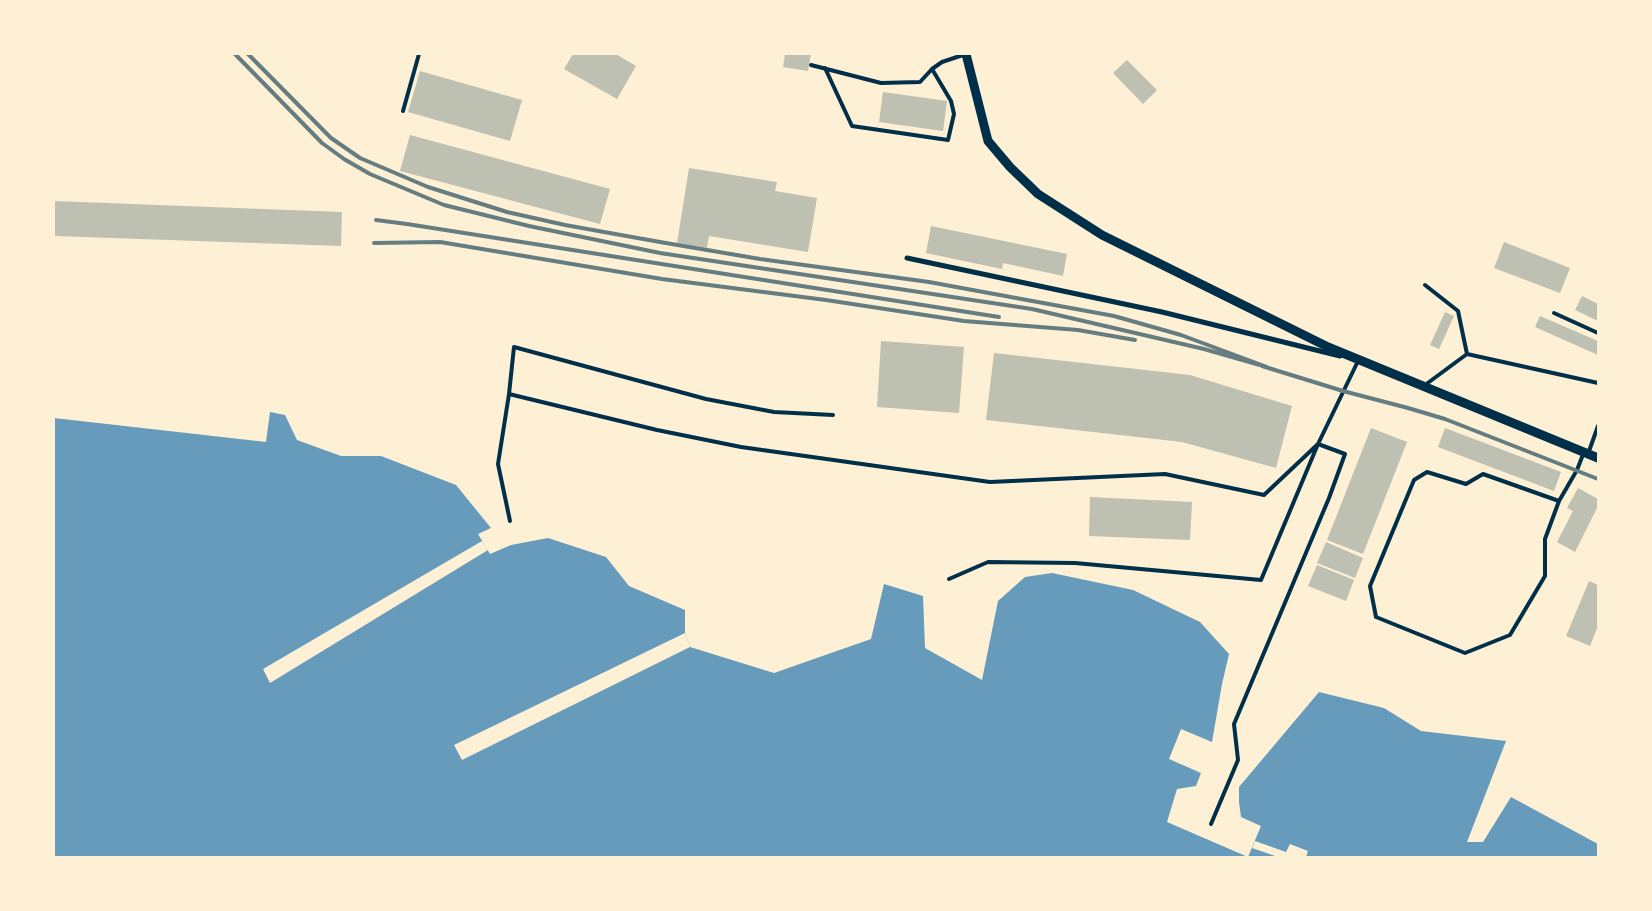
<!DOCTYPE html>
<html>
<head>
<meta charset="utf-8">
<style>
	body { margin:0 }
	#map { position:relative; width:1652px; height:911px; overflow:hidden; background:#fdf0d5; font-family:Mulish,sans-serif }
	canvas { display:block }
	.frame { position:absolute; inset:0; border:55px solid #fdf0d5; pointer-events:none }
</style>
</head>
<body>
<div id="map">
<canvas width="1652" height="911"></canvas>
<div class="frame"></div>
</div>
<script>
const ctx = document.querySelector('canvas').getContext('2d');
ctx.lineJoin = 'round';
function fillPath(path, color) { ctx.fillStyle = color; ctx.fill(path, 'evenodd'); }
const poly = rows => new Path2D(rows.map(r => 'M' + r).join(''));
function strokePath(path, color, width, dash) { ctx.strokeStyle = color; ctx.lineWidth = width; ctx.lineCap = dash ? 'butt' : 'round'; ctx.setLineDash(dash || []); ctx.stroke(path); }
fillPath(poly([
	[270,412,285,415,297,440,341,456,381,456,456,485,491,528,478,534,490,554,511,545,548,538,606,557,629,586,685,610,685,633,690,647,774,673,871,639,884,584,923,596,925,648,982,680,998,601,1025,577,1052,573,1133,590,1200,622,1229,654,1222,684,1212,742,1181,729,1169,759,1201,773,1196,786,1177,789,1167,822,1248,857,1261,826,1241,817,1239,802,1239,787,1319,692,1384,708,1421,731,1506,741,1467,842,1483,842,1511,797,1598,844,1598,857,54,857,54,418,266,442]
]), '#669bbc');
fillPath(poly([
	[482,541,488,550,270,683,263,669],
	[685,633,690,647,462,760,454,745],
	[1255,841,1286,852,1290,844,1308,851,1306,857,1278,857,1252,848]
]), '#fdf0d5');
fillPath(poly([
	[573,54,616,54,636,66,617,99,564,69],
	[785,54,811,54,808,71,783,67],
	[1127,60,1157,90,1143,104,1113,73],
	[420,71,522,100,510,141,408,112],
	[883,92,947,101,943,131,879,122],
	[410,135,610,189,600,224,400,171],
	[689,168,777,182,775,191,817,198,808,252,709,236,707,248,677,243],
	[54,201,342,212,341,246,54,236],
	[931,226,1067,254,1063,276,1003,263,1002,269,926,253],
	[1504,242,1570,268,1560,293,1494,268],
	[1582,296,1598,304,1598,321,1575,310],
	[1445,312,1454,316,1439,349,1430,345],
	[1540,316,1598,341,1598,355,1535,327],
	[881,341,964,347,959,413,877,407],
	[994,353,1190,375,1292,406,1276,468,1182,442,986,420],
	[1371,428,1407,442,1363,554,1327,540],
	[1445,428,1561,472,1554,491,1438,447],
	[1578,488,1598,499,1598,506,1575,552,1557,542,1573,511,1567,508],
	[1090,497,1192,502,1190,540,1089,536],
	[1326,542,1363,558,1355,578,1317,563],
	[1317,565,1354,580,1346,601,1308,586],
	[1589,581,1598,585,1598,626,1590,646,1566,636]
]), '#bec0b2');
strokePath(poly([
	[811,65,881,83,920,82,932,69,942,62,966,54],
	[825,68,852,126,948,140,954,114,951,101,932,69],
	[403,111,419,54],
	[1425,285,1458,311,1467,354],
	[1554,313,1598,333],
	[1425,385,1467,354,1598,383],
	[509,394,514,347,706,399,774,412,833,415],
	[1588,454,1598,426],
	[1559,501,1483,474,1466,484,1427,472,1414,480,1370,586,1376,617,1465,653,1510,635,1545,576,1545,539,1559,501,1577,470,1584,452],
	[510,521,498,464,509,394,657,430,741,447,990,482,1165,474,1264,495,1318,444,1345,454,1329,498,1234,724,1238,760,1211,824],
	[949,579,988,562,1075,563,1261,580,1318,444,1359,359]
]), '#003049', 4);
strokePath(poly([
	[907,258,1162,312,1340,356]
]), '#003049', 5);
strokePath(poly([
	[966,54,988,141,1010,167,1038,194,1102,235,1328,347,1598,458]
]), '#003049', 9);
strokePath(poly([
	[235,54,322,143,344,159,370,174,444,205,529,226,660,253,1032,309,1204,349,1267,367,1181,335,1114,316,929,282,760,259,660,242,565,225,507,212,428,187,360,158,331,138,248,54],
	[376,220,407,224,999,317],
	[374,243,440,242,662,279,826,300,964,321,1078,330,1135,340],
	[1262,366,1343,391,1408,408,1445,419,1598,479]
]), '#657d81', 4);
</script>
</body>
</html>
